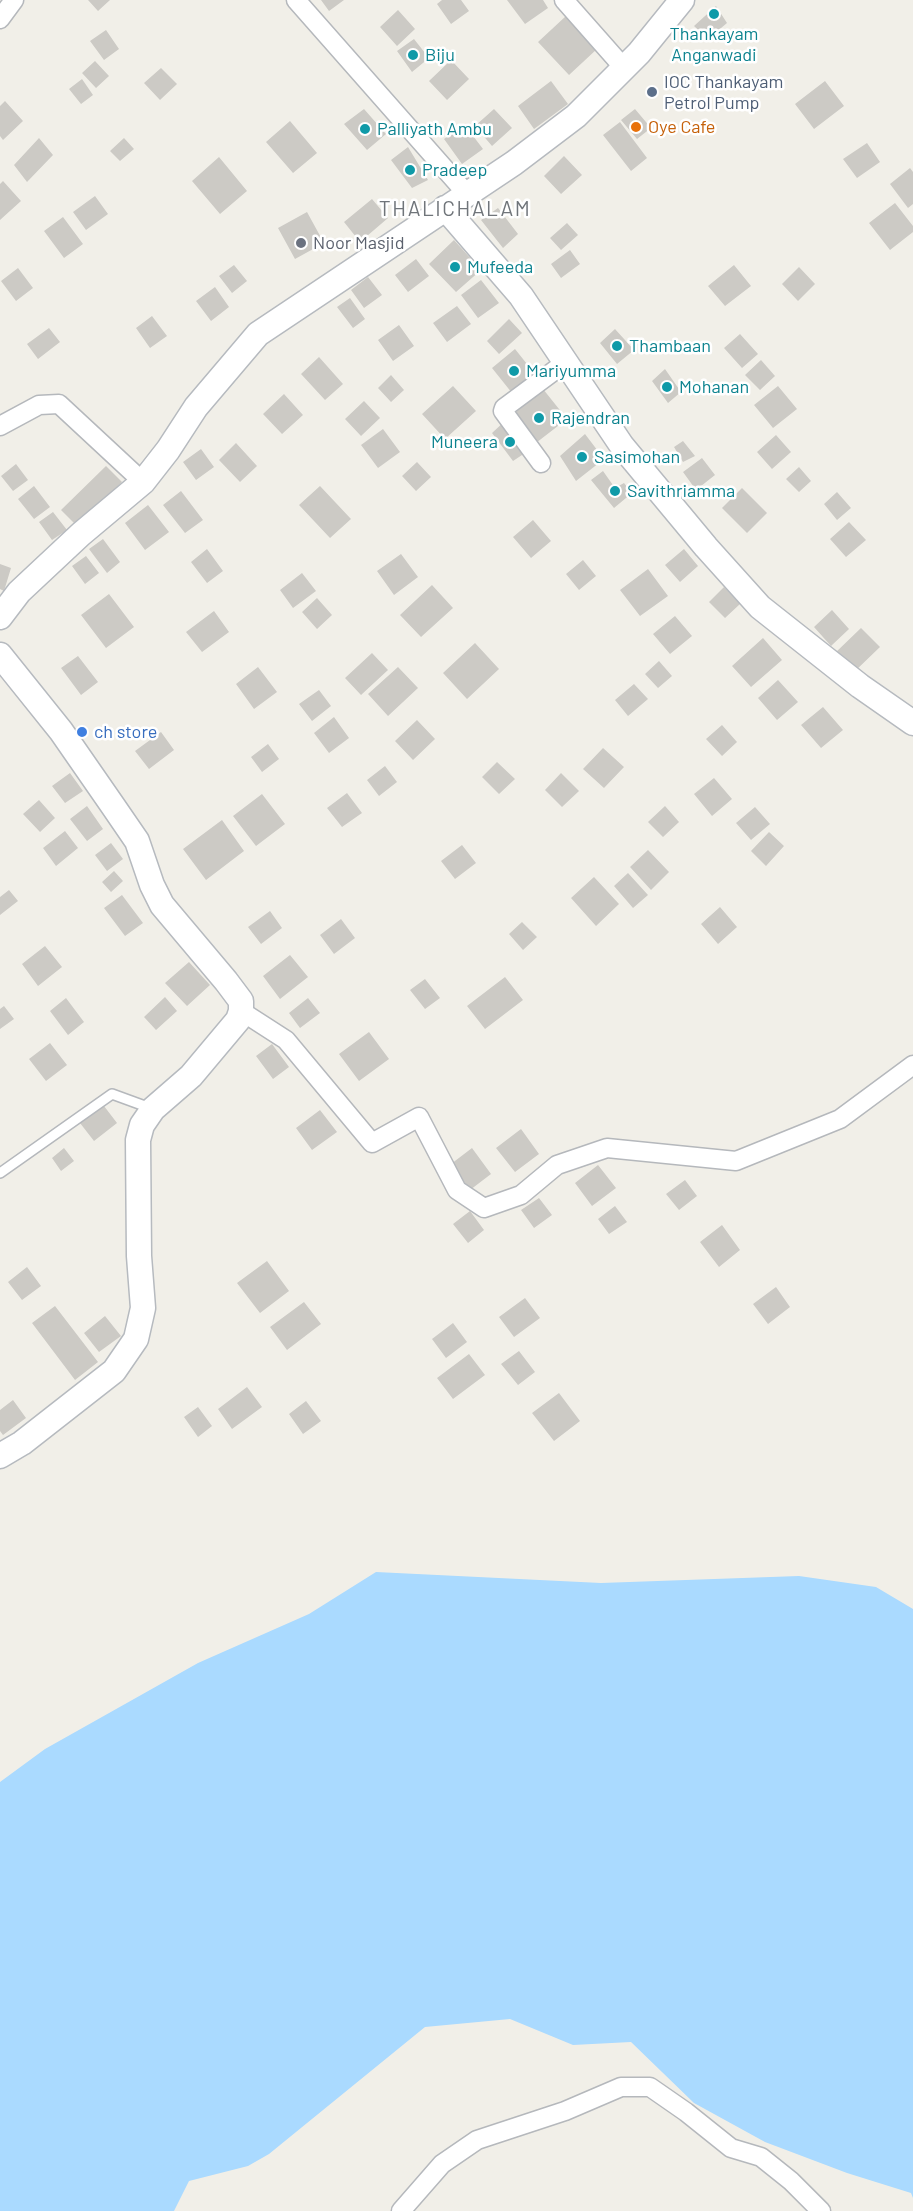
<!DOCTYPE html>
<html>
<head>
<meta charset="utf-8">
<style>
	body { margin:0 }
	canvas { display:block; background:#f1efe8 }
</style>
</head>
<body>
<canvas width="913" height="2211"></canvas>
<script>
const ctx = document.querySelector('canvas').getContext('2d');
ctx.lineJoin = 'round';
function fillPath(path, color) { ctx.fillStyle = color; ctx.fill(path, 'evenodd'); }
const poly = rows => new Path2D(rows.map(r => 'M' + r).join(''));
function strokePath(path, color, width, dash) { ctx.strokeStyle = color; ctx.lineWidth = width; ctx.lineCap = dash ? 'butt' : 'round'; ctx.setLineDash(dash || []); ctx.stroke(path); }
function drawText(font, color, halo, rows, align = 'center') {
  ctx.font = font + ' Barlow,sans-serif'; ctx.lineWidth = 5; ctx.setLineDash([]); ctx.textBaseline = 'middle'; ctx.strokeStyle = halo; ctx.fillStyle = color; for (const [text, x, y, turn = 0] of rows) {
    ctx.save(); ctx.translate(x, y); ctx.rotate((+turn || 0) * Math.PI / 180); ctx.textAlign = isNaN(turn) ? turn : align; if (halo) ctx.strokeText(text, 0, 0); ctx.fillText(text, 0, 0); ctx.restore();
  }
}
fillPath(poly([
	[376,1572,601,1583,799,1576,876,1587,913,1609,913,2198,911,2193,847,2173,765,2142,694,2103,631,2042,573,2045,510,2019,425,2027,269,2154,248,2166,189,2181,174,2211,0,2211,0,1782,45,1749,198,1663,309,1614]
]), '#aadaff');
fillPath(poly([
	[88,0,110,0,98,11],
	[321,0,344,0,329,11],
	[442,0,461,0,469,11,451,24,437,4],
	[507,0,543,0,548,8,525,24],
	[716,6,727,23,708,39,694,26],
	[398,10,415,29,397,46,380,27],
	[566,16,597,49,569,75,538,42],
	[106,30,119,49,104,60,90,41],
	[414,39,429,58,412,72,397,51],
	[451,60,469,79,447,100,429,81],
	[95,61,109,76,96,88,82,73],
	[161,68,177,84,160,100,144,83],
	[82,79,93,95,81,104,69,89],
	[551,81,568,104,534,129,518,106],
	[825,81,844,106,814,129,795,104],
	[5,101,23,121,3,140,0,136,0,106],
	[364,109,386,134,367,150,344,124],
	[494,109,512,128,492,146,475,126],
	[635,109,651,128,637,139,621,120],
	[290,121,317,153,293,173,266,142],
	[620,122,647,158,631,171,603,135],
	[464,124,483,149,462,164,444,139],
	[39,138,53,155,27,182,14,165],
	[124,138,134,149,120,161,110,151],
	[867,143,880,162,857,178,843,159],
	[408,147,428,180,412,188,391,160],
	[564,156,582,175,561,194,544,176],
	[219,157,247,191,220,214,192,181],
	[910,168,913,172,913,204,908,208,890,184],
	[3,181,21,201,0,220,0,184],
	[95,196,108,214,86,230,73,212],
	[372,199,388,218,360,242,344,222],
	[895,203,913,226,913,232,890,250,869,223],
	[498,208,518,234,503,248,481,220],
	[307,212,324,243,295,259,278,228],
	[63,217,83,244,64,258,44,231],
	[567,223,578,235,561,250,550,238],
	[454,240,481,270,456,292,429,264],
	[570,250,580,264,561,278,551,264],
	[416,259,429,276,408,292,395,275],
	[234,265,247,281,232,293,219,276],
	[734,265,751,286,725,306,708,286],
	[799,267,815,284,798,301,782,284],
	[18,268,33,288,16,301,1,281],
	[368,277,382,295,364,308,351,290],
	[481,280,499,303,478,318,461,295],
	[215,287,229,307,211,321,196,301],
	[350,298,365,319,353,328,337,307],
	[457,306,471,324,447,342,433,323],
	[152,316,167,336,150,348,136,328],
	[509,319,522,333,499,354,487,341],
	[399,325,414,346,393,361,378,340],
	[49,328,60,342,38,359,27,344],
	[615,329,634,350,617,364,600,343],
	[740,334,758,354,742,368,724,348],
	[515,349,535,374,512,393,492,368],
	[319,357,343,384,325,400,301,374],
	[761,360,775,376,760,390,745,375],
	[665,369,681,392,668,403,652,381],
	[391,375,404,390,391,402,378,388],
	[453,386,476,411,445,439,422,414],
	[778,386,797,409,773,428,754,405],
	[543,389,567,419,532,446,510,417],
	[284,394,303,415,282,434,263,414],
	[364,401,380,418,361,436,345,419],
	[506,420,528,451,513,461,492,433],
	[383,429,400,452,378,468,361,445],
	[585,434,604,459,576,481,560,456],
	[776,435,791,452,772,469,757,452],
	[683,441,695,456,683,462,674,447],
	[236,443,257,466,240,482,219,460],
	[201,449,214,467,196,480,183,462],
	[702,458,715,475,696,490,683,472],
	[417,462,431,477,416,491,402,476],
	[16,464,28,480,13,491,1,476],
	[106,466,122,482,77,526,61,510],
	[799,467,811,481,799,492,786,479],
	[603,471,615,488,624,483,632,493,614,508,591,480],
	[34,486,50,507,34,519,18,499],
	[320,486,351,519,330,538,299,505],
	[742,488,767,513,747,533,722,508],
	[181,491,203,520,185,533,163,505],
	[837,492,851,508,837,520,824,504],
	[148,505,169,532,145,550,125,523],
	[53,512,67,530,52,540,39,522],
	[533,520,551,541,531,558,513,537],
	[849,522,866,540,846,557,830,539],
	[103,539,120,562,107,573,89,549],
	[207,549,223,571,207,583,191,562],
	[684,549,698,566,680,582,665,565],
	[401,554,418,577,394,595,377,571],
	[86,556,99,573,85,584,72,566],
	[583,560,596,576,579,590,566,574],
	[0,564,11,568,4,591,0,589],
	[648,569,668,596,640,616,620,590],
	[302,573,316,591,293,608,280,590],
	[432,585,453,608,421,637,400,615],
	[724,587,740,604,725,618,709,602],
	[109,594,134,627,106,648,81,615],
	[317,598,332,615,317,629,302,612],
	[832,610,849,629,831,646,814,627],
	[214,611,229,632,202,652,186,632],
	[675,616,692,636,670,654,653,634],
	[861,628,880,647,853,673,834,654],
	[763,638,782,660,751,687,732,666],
	[475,643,499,669,467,699,443,673],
	[372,653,388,670,361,695,345,678],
	[78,656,98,682,81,695,61,668],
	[659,661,672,676,658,688,645,674],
	[258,667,277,692,254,709,236,684],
	[398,667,418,688,388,716,368,694],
	[778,680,798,702,777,720,758,698],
	[634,684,648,699,628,716,615,700],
	[319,690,331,706,312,721,299,704],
	[823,707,843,730,821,748,801,725],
	[334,717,349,738,329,753,314,733],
	[417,720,435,739,413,760,395,741],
	[722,725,737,742,722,756,706,739],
	[161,732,174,750,149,769,135,751],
	[268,744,279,759,262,772,251,757],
	[603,748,624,767,604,788,583,769],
	[497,762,515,779,499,794,482,777],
	[385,766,397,782,379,796,367,780],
	[70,773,83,791,65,803,52,786],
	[561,773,579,791,562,807,545,790],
	[714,778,732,799,712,816,694,794],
	[347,793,362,813,342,827,327,808],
	[262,794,285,824,256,846,233,816],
	[39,800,55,818,40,832,23,814],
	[87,806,103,829,87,841,70,819],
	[665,806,679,822,663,837,648,822],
	[755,807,770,824,751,840,736,823],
	[222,820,244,851,206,880,183,849],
	[65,831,78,848,56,866,43,848],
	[769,832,784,846,766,866,751,851],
	[111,843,123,859,107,871,95,855],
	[462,845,476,863,455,879,441,861],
	[648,850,669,872,651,890,630,867],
	[114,871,123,881,111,892,102,882],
	[628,873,648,895,633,908,614,886],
	[594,877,619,904,596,926,571,898],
	[9,890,18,901,0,915,0,897],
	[122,895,143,923,125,936,104,908],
	[720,907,737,927,718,944,701,924],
	[270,911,282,928,261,944,248,927],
	[341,919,355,938,334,954,320,935],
	[522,922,537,937,523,950,509,934],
	[45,946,62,967,38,986,22,964],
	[290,955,308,977,280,999,263,976],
	[189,962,210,985,187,1006,165,983],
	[505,977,523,1000,485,1029,467,1006],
	[425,979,440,998,425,1009,410,990],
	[165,997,177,1011,156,1030,144,1017],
	[66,998,84,1022,68,1035,50,1011],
	[308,998,320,1013,300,1028,289,1013],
	[4,1006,14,1019,0,1029,0,1009],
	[369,1032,389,1059,359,1081,339,1054],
	[50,1043,67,1065,46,1081,29,1059],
	[272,1044,289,1067,273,1079,256,1056],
	[104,1106,117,1123,94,1141,80,1123],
	[320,1110,337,1132,312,1150,296,1128],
	[521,1129,539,1154,515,1172,496,1148],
	[64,1148,74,1161,61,1171,52,1158],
	[472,1148,491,1174,470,1190,451,1164],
	[598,1165,616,1188,592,1206,575,1183],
	[685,1180,697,1196,679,1210,666,1194],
	[539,1198,552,1215,534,1228,521,1210],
	[615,1206,627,1222,609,1234,598,1219],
	[470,1211,484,1230,468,1243,453,1224],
	[722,1225,740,1250,719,1267,700,1242],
	[267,1261,289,1291,260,1313,237,1283],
	[27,1267,41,1286,22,1300,8,1282],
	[776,1287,790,1307,768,1324,753,1304],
	[525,1298,540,1318,514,1337,499,1317],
	[304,1302,321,1324,287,1350,270,1327],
	[55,1306,98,1362,75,1380,32,1323],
	[105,1316,121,1336,99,1352,84,1333],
	[453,1323,467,1342,446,1358,432,1339],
	[519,1351,535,1372,518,1385,501,1364],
	[469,1354,485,1375,453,1399,437,1378],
	[247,1387,262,1407,232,1429,218,1409],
	[559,1393,580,1421,554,1441,532,1413],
	[13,1400,26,1418,3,1435,0,1431,0,1410],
	[306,1401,321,1421,303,1434,289,1414],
	[198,1407,212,1426,198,1437,184,1417]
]), '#cccac5');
const lane = poly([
	[0,1173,112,1094,153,1109]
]);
const street = poly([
	[296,0,467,194],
	[564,0,624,68],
	[0,19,14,0],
	[0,426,39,405,59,404,143,482],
	[541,463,503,411,504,408,566,362],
	[241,1011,286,1040,372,1143,419,1117,457,1190,484,1208,521,1195,557,1165,607,1148,736,1161,840,1119,913,1065],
	[401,2211,442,2164,477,2140,565,2111,621,2087,650,2087,686,2112,731,2148,761,2157,791,2181,821,2211]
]);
const secondary = poly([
	[445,208,521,296,622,446,706,547,760,607,860,686,913,723],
	[0,617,19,592,81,534,143,482,168,450,196,407,258,334,514,163,576,116,639,53,682,0],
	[0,655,61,731,113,806,137,841,152,885,162,905,226,981,241,1001,241,1011,238,1020,191,1076,153,1109,142,1125,138,1140,139,1256,143,1308,136,1339,114,1371,22,1443,0,1456]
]);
strokePath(lane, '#b5b8bc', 12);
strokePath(street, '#b5b8bc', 21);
strokePath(secondary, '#b6babf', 27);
strokePath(lane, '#fff', 9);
strokePath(street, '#fff', 18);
strokePath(secondary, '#fff', 24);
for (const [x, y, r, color] of [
	[714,14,6,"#0f9aa8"],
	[413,55,6,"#0f9aa8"],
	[652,92,6,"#5c6f8a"],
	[636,127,6,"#e8710a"],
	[365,129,6,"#0f9aa8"],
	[410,170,6,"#0f9aa8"],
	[301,243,6,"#6b7280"],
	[455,267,6,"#0f9aa8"],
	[617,346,6,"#0f9aa8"],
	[514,371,6,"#0f9aa8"],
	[667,387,6,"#0f9aa8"],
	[539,418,6,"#0f9aa8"],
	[510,442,6,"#0f9aa8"],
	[582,457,6,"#0f9aa8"],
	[615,491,6,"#0f9aa8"],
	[82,732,6,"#3f7fe0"]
]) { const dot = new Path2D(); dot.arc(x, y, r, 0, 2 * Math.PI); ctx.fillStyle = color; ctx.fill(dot); strokePath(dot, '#fff', 2); }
drawText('18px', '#0d838f', '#fff', [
	["Thankayam",714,34,"center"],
	["Anganwadi",714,55,"center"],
	["Biju",425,55],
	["Palliyath Ambu",377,129],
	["Pradeep",422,170],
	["Mufeeda",467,267],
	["Thambaan",629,346],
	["Mariyumma",526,371],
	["Mohanan",679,387],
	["Rajendran",551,418],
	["Muneera",498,442,"right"],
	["Sasimohan",594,457],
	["Savithriamma",627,491]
], 'left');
drawText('18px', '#4e5e75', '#fff', [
	["IOC Thankayam",664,82],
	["Petrol Pump",664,103]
], 'left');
drawText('18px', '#c56008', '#fff', [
	["Oye Cafe",648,127]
], 'left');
drawText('18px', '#5b616d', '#fff', [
	["Noor Masjid",313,243]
], 'left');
drawText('18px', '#366cbe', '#fff', [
	["ch store",94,732]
], 'left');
ctx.letterSpacing = '1.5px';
drawText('21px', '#70757a', '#fff', [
	["THALICHALAM",455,209]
]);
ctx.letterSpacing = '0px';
</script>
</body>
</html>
